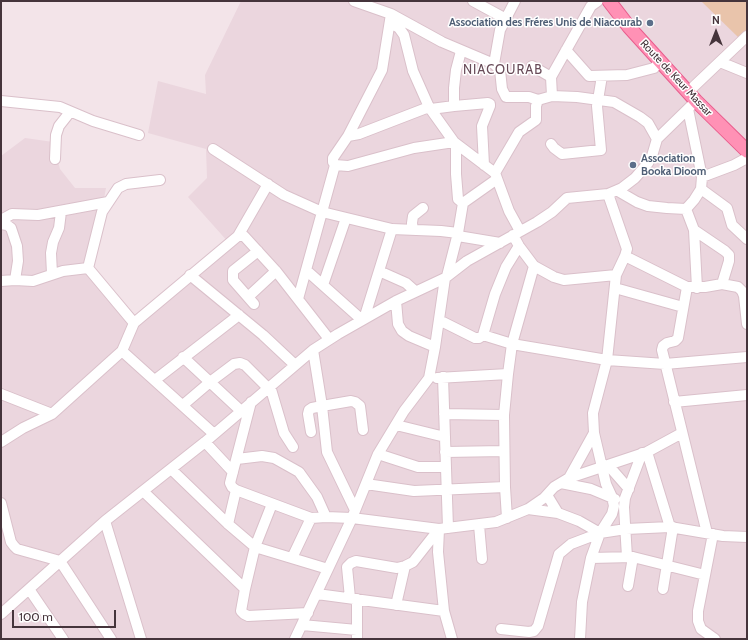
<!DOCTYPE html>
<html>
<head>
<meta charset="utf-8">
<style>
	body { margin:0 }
	#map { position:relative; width:748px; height:640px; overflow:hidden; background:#f3e4e9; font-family:Cabin,sans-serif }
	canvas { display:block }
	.frame { position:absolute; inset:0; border:2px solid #45343b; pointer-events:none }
	.north { position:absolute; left:696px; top:12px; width:40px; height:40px; -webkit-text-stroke:3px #fff; paint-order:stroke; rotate:0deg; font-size:11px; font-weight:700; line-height:16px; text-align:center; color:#45343b }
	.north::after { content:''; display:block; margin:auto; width:14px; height:18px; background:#45343b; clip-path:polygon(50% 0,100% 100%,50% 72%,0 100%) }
	.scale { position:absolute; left:12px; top:610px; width:104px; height:18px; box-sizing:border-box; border:2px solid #45343b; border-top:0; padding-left:5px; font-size:12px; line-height:14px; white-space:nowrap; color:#45343b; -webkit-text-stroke:3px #fff; paint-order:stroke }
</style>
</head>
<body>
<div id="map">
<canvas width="748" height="640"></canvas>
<div class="frame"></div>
<div class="north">N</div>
<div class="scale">100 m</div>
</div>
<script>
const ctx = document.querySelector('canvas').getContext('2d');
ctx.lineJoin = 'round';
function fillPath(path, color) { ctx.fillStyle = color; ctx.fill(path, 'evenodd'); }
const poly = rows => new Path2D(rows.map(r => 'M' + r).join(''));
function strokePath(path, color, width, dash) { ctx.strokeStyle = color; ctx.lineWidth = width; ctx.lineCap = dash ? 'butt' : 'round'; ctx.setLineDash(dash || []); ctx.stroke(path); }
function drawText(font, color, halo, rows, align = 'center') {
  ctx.font = font + ' Cabin,sans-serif'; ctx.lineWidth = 3; ctx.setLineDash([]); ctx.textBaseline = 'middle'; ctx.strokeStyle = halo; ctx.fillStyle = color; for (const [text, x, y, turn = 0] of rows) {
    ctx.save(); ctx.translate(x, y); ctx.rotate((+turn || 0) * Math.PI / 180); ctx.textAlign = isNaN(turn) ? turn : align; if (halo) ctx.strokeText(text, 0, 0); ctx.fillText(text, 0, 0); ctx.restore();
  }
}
fillPath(poly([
	[241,1,747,1,747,639,1,639,1,156,25,138,53,142,60,169,75,188,106,188,92,265,137,317,229,243,188,197,207,178,206,149,148,133,158,81,206,94,205,75]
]), '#ebd6de');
fillPath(poly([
	[701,1,747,1,747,30,739,38]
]), '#e9c4ab');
const minor = poly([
	[354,1,391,14,442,42,494,64,500,70,502,89,506,97,529,97,538,100,552,96,577,97,614,102,640,117,648,123,657,139],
	[473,1,506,19],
	[391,14,382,70,348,136,333,158,333,162,335,165,348,166,414,148,454,142],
	[390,22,399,28,404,35,413,71,429,107,454,142,495,173,509,211,520,231],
	[566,50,589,76,627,75,654,68,660,61],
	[720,62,747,73],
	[494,64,500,30,515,1],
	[532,66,551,77],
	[688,92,747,36],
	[552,96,551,77,591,6,598,1],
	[1,101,60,107,93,121,139,135],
	[454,106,454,88,456,70,461,51],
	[431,109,454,106,488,103,490,104,490,106,482,126,484,165],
	[348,136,359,134,429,107],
	[456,144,456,174,458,199,463,203],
	[551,144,554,148,562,154,601,150,597,106,602,76],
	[213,149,284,195,322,212,392,229,364,319],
	[55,159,56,135,59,126,70,112],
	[495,173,519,132,536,120,536,106,538,100],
	[702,177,734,165,747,158],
	[701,189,727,208,732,225,747,239],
	[618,191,637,202,648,206,667,208,686,209,694,200,701,189,702,177,688,109],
	[686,209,694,230,725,251,729,255,729,261,722,284],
	[1,220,12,214,38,215,108,202],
	[1,224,7,225,11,228,17,246,18,261,15,280],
	[392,229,441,231,458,233],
	[413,230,412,223,413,216,423,208],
	[694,230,697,288],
	[513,235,519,246,534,266,554,277,564,280,616,275],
	[238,236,244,236,276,271,329,339],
	[458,236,500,243],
	[625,256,687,287,705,287,722,284,738,287,742,291,744,296,747,324],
	[88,268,102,212,118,188,126,184,160,180],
	[88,268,134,323],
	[306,270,362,320],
	[379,271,406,283,415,291],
	[52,274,51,253,53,242,59,228,61,212],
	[190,275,263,335,295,365],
	[447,276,458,233,463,203,497,179],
	[1,281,15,280,33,281,63,271,88,268],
	[323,285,346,218],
	[687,287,678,338,675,341,667,343,663,346,662,350,707,533],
	[615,288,683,307],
	[248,297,276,271],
	[298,299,335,165],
	[396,301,398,324,402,331,409,336,435,347],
	[254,304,233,280,233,271,258,251],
	[439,320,475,338,479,338,483,335,512,344,607,360,665,364,747,357],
	[483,335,495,294,506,267,519,246],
	[313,350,322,406,327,452,355,510],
	[122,351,214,434],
	[183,357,241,411],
	[443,377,448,528],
	[437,378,508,374],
	[155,380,239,315],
	[270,386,284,433,293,447],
	[1,394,52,414],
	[251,402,230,483,232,487,236,490,311,518,326,517,352,518,439,529,438,552,444,611,452,639],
	[674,402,747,395],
	[183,405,210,382,234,364,240,363,245,365,268,388],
	[444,414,504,415],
	[396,425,445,437],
	[311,432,308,414,309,410,312,408,322,406,351,401,355,402,360,406,363,430],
	[1,442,23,428,52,414,122,351,134,323,238,236,268,184],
	[205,442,233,472],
	[445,452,504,451],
	[647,452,670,527],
	[378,454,418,467,446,467],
	[237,459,262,456,274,458,299,472,317,497,326,517],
	[608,465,629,489],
	[171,469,228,524,255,547,245,589,241,611,244,614,248,616,308,613],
	[569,478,594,433],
	[561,483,591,489,615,499],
	[366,484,414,491,505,487],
	[143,491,245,589],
	[547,495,558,513],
	[1,503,11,542,14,546,17,549,60,561,111,639],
	[272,504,255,547,328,569],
	[528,509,544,498,554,487,569,478,647,452,682,433],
	[507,518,505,487,504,415,508,374,512,344,534,266],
	[105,521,141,639],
	[228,524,236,490],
	[479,525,482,559],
	[713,534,698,611,698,621,701,629,715,639],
	[627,557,624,507,625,498,642,453],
	[292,558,311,518],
	[591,558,633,557,705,575],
	[628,586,633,557],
	[29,589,63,639],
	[663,589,673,527],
	[317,594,444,611],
	[350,598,347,567,351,563,356,561,397,568,405,566,413,562,439,529,496,522,528,509,558,513,579,521,600,533,626,529,670,527,723,536,747,537],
	[357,599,357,639],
	[396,605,405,566],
	[1,614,105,521,205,442,313,350,338,334,396,301,445,278,467,261,537,222,552,212,567,198,608,194,622,188,635,178,648,163,652,156,657,139,696,101],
	[302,625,357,630],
	[501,629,529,632,534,631,538,626,559,554,571,544,600,533],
	[295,639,352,518,378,454,404,411,429,378,435,347,445,278],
	[580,639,582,602,591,558,600,533,612,514,614,506,612,497,606,484,594,433,593,413,607,360,616,275,625,256,627,249,608,194]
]);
const major = poly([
	[609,1,629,27,696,101,747,151]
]);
strokePath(minor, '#dac0ca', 12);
strokePath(major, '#e85d8d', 15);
strokePath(minor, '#fff', 10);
strokePath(major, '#ff91b5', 13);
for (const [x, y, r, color] of [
	[650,23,4,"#5c6f8a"],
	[633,165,4,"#5c6f8a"]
]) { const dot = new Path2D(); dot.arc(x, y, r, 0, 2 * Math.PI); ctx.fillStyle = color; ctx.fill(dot); strokePath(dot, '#fff', 1.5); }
drawText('bold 11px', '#4e5e75', '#fff', [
	["Association des Fréres Unis de Niacourab",642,23],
	["Association",641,159,"left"],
	["Booka Dioom",641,172,"left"]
], 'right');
drawText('11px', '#45343b', '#fff', [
	["Route de Keur Massar",676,78,47]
]);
ctx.letterSpacing = '1px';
drawText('13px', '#684b58', '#fff', [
	["NIACOURAB",503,70]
]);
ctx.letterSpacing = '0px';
</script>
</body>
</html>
